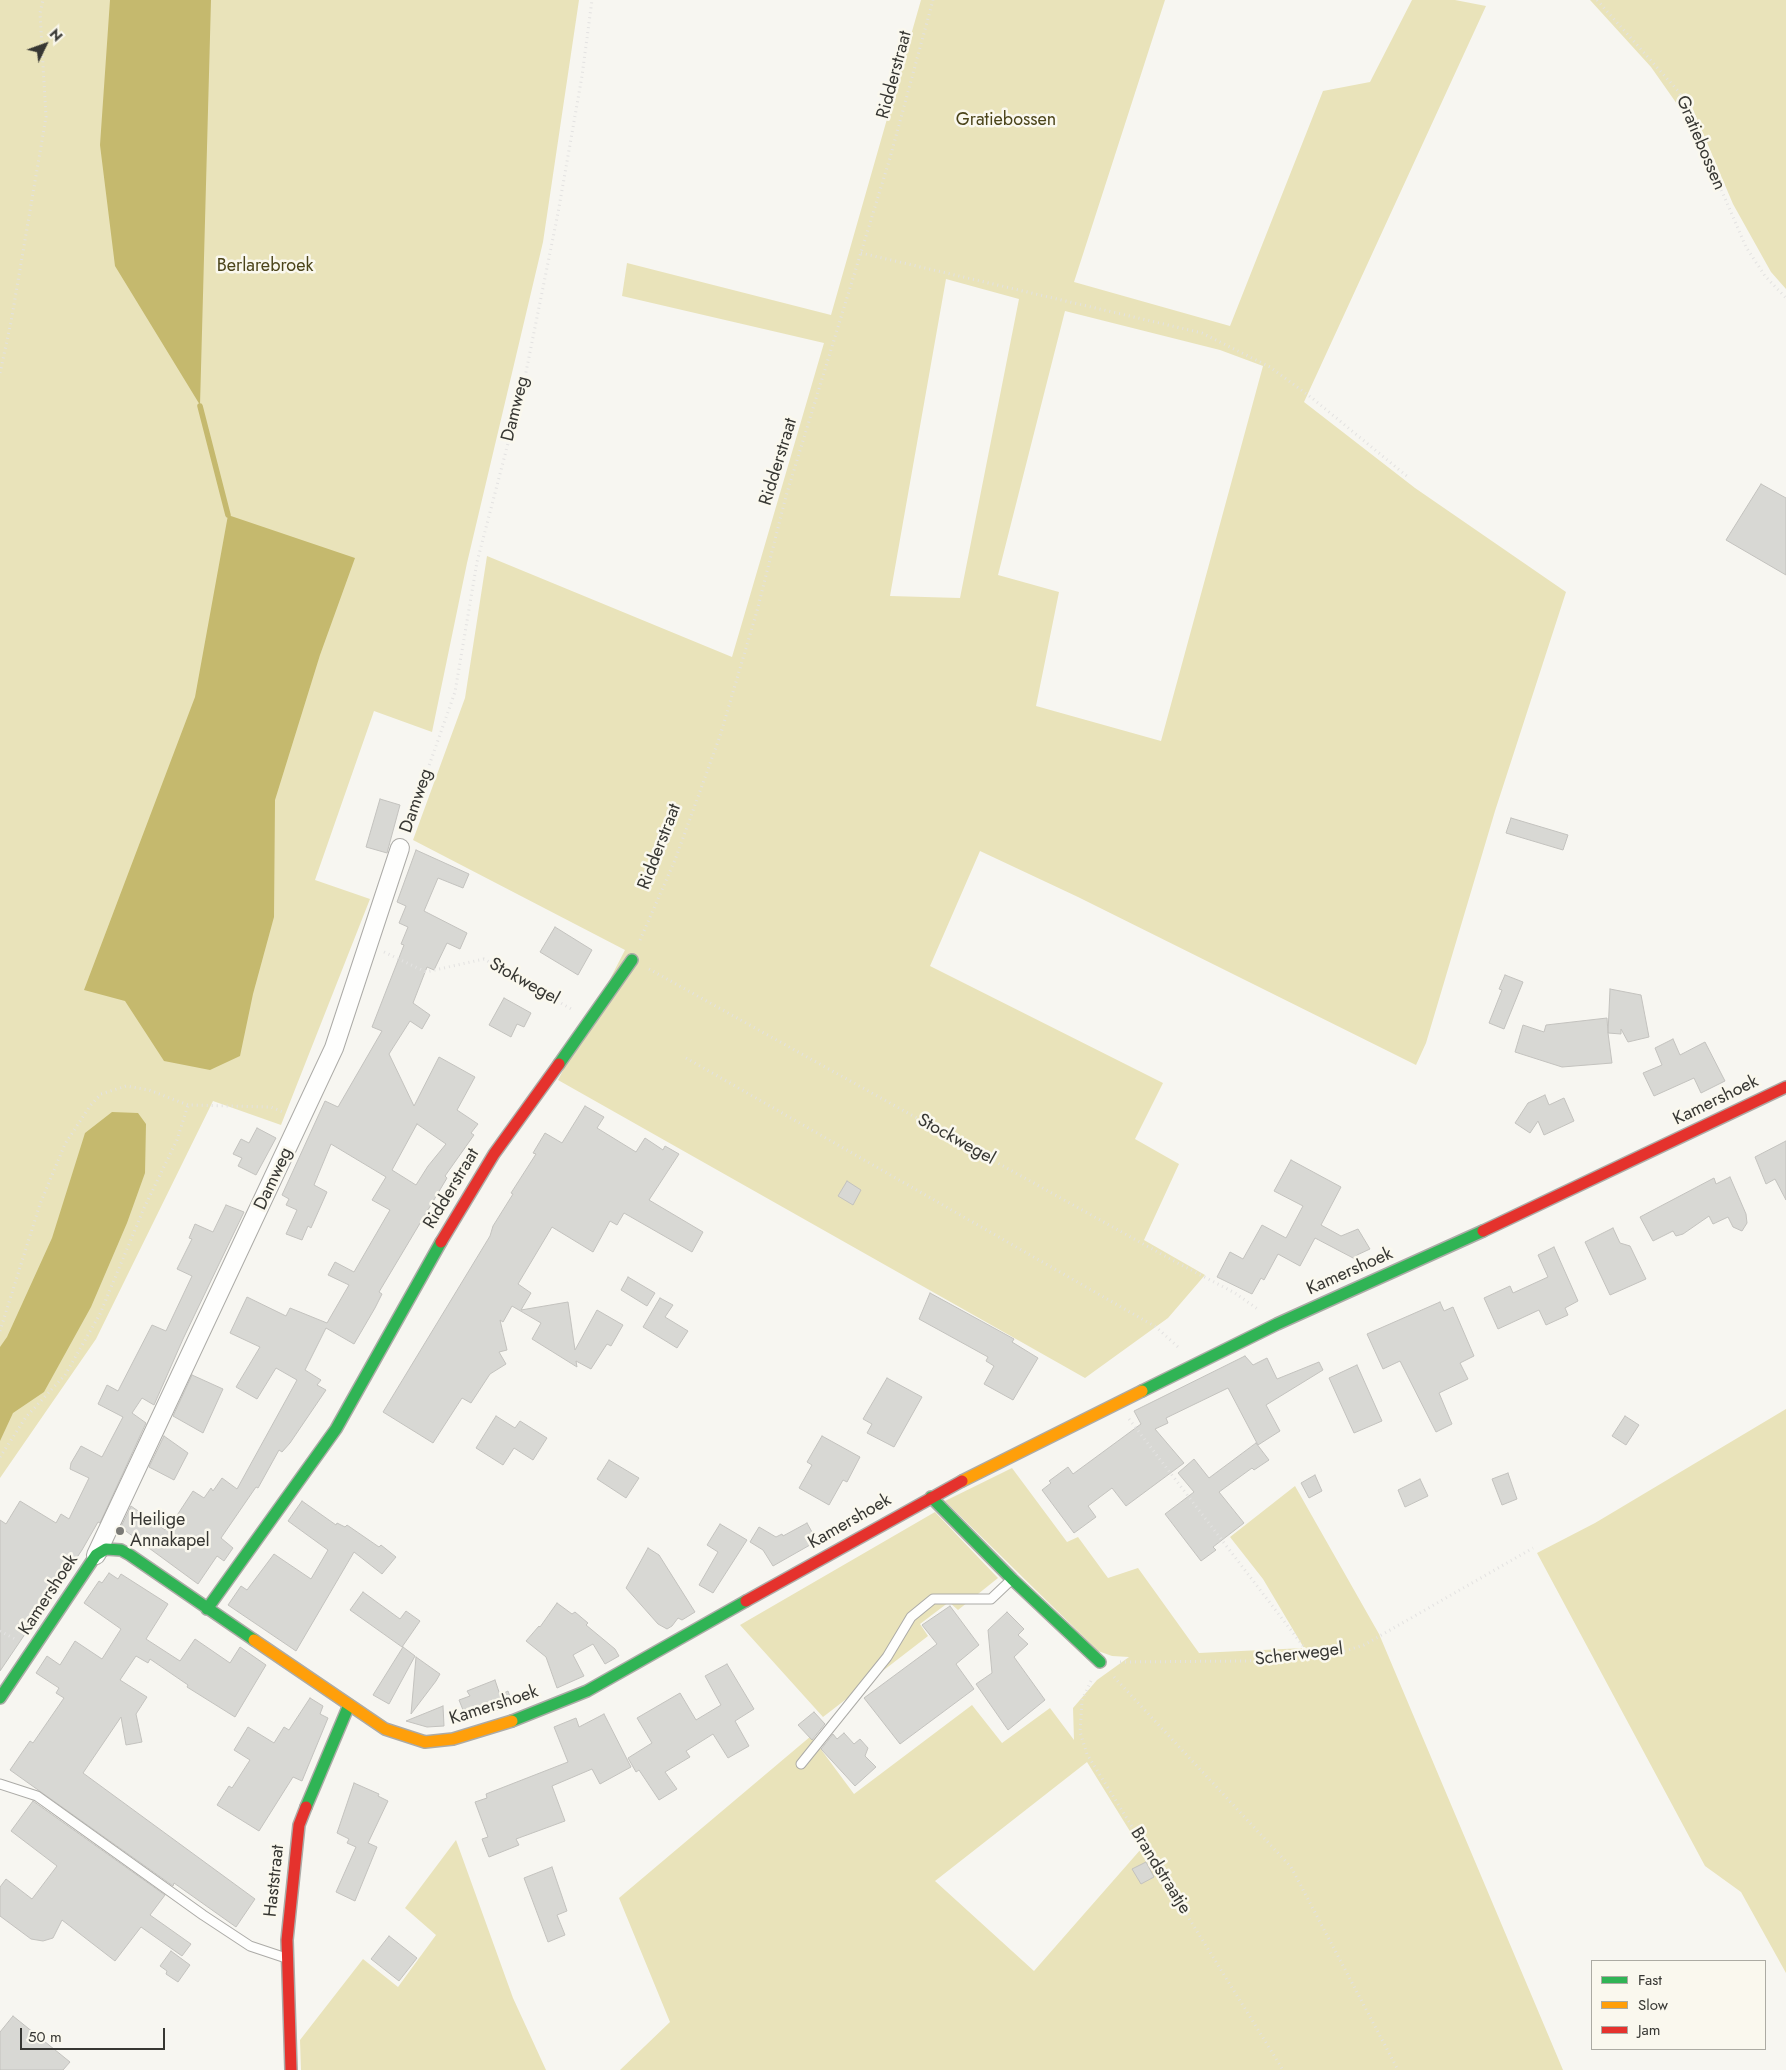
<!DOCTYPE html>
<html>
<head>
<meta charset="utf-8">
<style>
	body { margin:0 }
	#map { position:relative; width:1786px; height:2070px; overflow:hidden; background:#f7f6f1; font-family:Jost,sans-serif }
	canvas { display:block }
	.legend { position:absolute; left:1591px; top:1960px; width:175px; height:90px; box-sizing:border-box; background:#faf8ee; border:1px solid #acaba3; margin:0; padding:6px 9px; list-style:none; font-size:15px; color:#373733 }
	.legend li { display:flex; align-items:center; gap:10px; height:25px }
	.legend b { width:25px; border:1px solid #acaba3 }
	.north { position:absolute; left:20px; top:20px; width:50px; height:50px; -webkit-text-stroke:4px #faf8ee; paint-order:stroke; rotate:48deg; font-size:14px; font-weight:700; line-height:20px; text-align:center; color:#373733 }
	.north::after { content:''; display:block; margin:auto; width:18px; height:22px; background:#373733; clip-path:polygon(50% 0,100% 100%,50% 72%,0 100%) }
	.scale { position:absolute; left:20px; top:2028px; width:145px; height:22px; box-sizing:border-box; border:2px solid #373733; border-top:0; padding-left:6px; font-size:15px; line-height:18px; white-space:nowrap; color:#373733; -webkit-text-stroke:4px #faf8ee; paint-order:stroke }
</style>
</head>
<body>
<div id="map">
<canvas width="1786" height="2070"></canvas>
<ul class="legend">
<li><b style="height:6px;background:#30b455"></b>Fast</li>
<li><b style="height:6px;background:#ff9f0a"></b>Slow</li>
<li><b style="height:6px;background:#e5322d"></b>Jam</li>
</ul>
<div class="north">N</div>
<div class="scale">50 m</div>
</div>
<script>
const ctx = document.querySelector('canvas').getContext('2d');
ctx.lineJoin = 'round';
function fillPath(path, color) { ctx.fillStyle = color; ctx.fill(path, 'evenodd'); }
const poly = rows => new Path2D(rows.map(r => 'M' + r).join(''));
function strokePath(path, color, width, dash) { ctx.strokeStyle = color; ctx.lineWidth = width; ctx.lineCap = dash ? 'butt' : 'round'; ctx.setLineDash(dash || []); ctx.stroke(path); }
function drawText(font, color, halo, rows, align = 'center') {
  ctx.font = font + ' Jost,sans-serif'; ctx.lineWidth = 5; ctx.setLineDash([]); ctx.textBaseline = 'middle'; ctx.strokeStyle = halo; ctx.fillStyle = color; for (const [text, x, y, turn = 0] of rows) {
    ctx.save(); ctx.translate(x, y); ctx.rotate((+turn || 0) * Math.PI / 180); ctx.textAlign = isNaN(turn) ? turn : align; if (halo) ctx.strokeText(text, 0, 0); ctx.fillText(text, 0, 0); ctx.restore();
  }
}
fillPath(poly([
	[0,0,579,0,543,242,467,563,432,732,374,711,315,880,370,899,281,1125,213,1101,96,1339,0,1478],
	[921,0,1165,0,1074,282,1230,326,1323,91,1370,82,1412,0,1455,0,1486,6,1304,402,1415,488,1566,592,1495,811,1426,1043,1416,1065,1078,897,980,851,930,966,1163,1083,1135,1139,1179,1164,1144,1240,1205,1275,1168,1318,1085,1378,558,1080,625,950,413,840,465,698,487,556,732,657,824,343,622,296,627,263,831,315],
	[946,279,1019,299,960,598,890,596],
	[1065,311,1220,350,1263,366,1161,741,1036,706,1059,592,998,575],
	[1590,0,1786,0,1786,289,1771,272,1733,204,1686,93,1677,104,1651,67],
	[1786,1409,1786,1973,1741,1892,1705,1866,1537,1553,1595,1523],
	[1012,1468,1067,1542,1078,1537,1108,1578,1138,1568,1199,1653,1304,1648,1263,1579,1230,1537,1295,1486,1379,1634,1563,2070,620,2070,670,2022,619,1898,811,1736,854,1794,972,1705,1002,1743,1050,1708,1074,1740,1073,1708,1097,1680,1129,1657,1112,1656,1098,1651,945,1501],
	[1087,1762,1141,1849,1034,1971,935,1881],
	[935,1512,998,1578,958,1610,949,1602,920,1624,928,1636,823,1717,740,1625],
	[456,1840,513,1998,546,2070,301,2070,300,2040,363,1959,398,1987,436,1935,405,1908]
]), '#e9e3ba');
fillPath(poly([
	[110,0,211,0,200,405,115,266,100,145],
	[228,515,355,558,320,655,275,800,274,917,253,994,240,1056,210,1070,164,1061,125,1001,84,990,195,697],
	[112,1112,138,1113,146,1124,145,1173,127,1223,91,1307,44,1392,13,1413,0,1441,0,1347,7,1337,52,1238,85,1133]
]), '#c5b96e');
strokePath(poly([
	[200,406,228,515]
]), '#c5b96e', 5.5);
const building = poly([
	[1761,484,1786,498,1786,575,1726,540,1761,484],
	[380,799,400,805,387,853,366,847,380,799],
	[1511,818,1568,835,1563,850,1506,833,1511,818],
	[416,850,469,874,463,888,438,878,424,911,467,933,460,949,447,943,434,970,427,967,413,1003,430,1015,422,1029,410,1021,389,1054,414,1106,439,1057,475,1077,457,1110,478,1124,471,1133,474,1135,445,1176,447,1178,379,1292,382,1294,375,1308,354,1344,326,1328,305,1370,321,1380,317,1385,326,1390,290,1443,282,1452,279,1450,258,1488,256,1487,221,1538,233,1548,224,1561,217,1556,198,1584,123,1529,121,1534,118,1533,131,1506,165,1530,170,1522,172,1523,193,1491,204,1498,211,1488,213,1491,222,1478,237,1489,297,1380,276,1368,257,1399,236,1387,260,1347,230,1333,247,1297,286,1316,290,1308,327,1323,349,1285,328,1275,335,1262,354,1272,390,1210,372,1200,386,1177,331,1144,314,1185,327,1192,311,1228,308,1226,302,1240,286,1234,297,1210,286,1205,289,1199,282,1195,325,1101,338,1107,382,1031,372,1027,404,945,401,944,408,927,399,923,406,906,397,902,416,850],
	[417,1124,446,1144,428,1166,416,1185,392,1170,417,1124],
	[555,927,592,950,578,975,540,952,555,927],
	[1505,975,1523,982,1504,1029,1489,1023,1502,990,1499,989,1505,975],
	[1610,989,1641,995,1649,1037,1628,1042,1621,1029,1621,1034,1608,1033,1612,1063,1562,1067,1515,1052,1523,1025,1544,1032,1546,1025,1607,1018,1608,1033,1610,989],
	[504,998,531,1013,524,1027,517,1024,511,1037,489,1025,504,998],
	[1673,1039,1680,1055,1705,1042,1725,1081,1701,1093,1694,1078,1654,1096,1643,1073,1662,1065,1655,1048,1673,1039],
	[1545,1095,1549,1105,1564,1098,1574,1121,1544,1135,1538,1121,1530,1133,1515,1123,1528,1103,1545,1095],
	[585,1106,604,1117,597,1128,636,1152,645,1138,663,1150,665,1146,679,1154,649,1200,703,1232,692,1252,624,1213,617,1225,610,1221,593,1252,552,1227,518,1284,531,1293,521,1310,568,1302,575,1350,597,1310,623,1325,611,1346,607,1344,591,1369,576,1361,577,1367,532,1339,541,1323,512,1306,503,1322,500,1320,507,1350,499,1352,506,1364,490,1374,471,1403,462,1398,433,1443,383,1412,490,1236,493,1226,513,1194,511,1193,536,1154,533,1153,545,1133,562,1143,585,1106],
	[257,1128,276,1138,256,1175,238,1166,242,1158,233,1154,241,1139,249,1143,257,1128],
	[1786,1141,1786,1200,1775,1179,1766,1184,1755,1157,1786,1141],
	[1291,1160,1341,1187,1321,1225,1341,1236,1358,1229,1370,1249,1357,1255,1355,1259,1315,1238,1300,1266,1278,1254,1264,1280,1261,1278,1252,1294,1217,1277,1230,1252,1243,1259,1262,1225,1286,1238,1303,1206,1274,1191,1291,1160],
	[1730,1177,1746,1214,1747,1223,1742,1231,1733,1227,1728,1217,1713,1224,1709,1216,1683,1234,1676,1236,1673,1231,1653,1241,1640,1217,1714,1178,1716,1184,1730,1177],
	[847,1181,861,1190,853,1205,838,1196,847,1181],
	[226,1205,244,1212,183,1339,154,1405,142,1398,132,1413,146,1423,100,1523,98,1522,82,1550,0,1671,0,1520,6,1524,20,1501,56,1523,61,1514,69,1519,89,1478,70,1469,71,1463,81,1446,102,1457,123,1417,98,1404,107,1385,118,1391,152,1325,166,1331,192,1276,177,1269,192,1239,189,1238,195,1224,213,1232,226,1205],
	[1613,1228,1620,1243,1630,1246,1646,1279,1610,1295,1585,1242,1613,1228],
	[1554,1247,1578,1301,1565,1308,1568,1315,1546,1325,1539,1310,1498,1329,1484,1298,1510,1286,1513,1293,1548,1277,1538,1255,1554,1247],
	[628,1277,655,1293,647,1306,621,1290,628,1277],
	[930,1293,1014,1339,1012,1342,1038,1358,1013,1400,984,1384,994,1366,986,1361,988,1357,919,1319,930,1293],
	[660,1298,673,1305,665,1317,688,1331,677,1348,643,1327,660,1298],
	[1440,1302,1444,1311,1453,1307,1474,1356,1460,1363,1468,1379,1439,1393,1452,1424,1436,1432,1400,1361,1383,1369,1367,1334,1440,1302],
	[1245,1356,1253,1365,1267,1358,1277,1379,1319,1362,1323,1370,1266,1405,1280,1431,1258,1445,1228,1388,1166,1418,1168,1423,1155,1429,1184,1463,1126,1506,1112,1488,1088,1506,1096,1517,1074,1533,1042,1490,1051,1483,1049,1481,1068,1467,1073,1474,1141,1424,1134,1411,1245,1356],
	[1357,1365,1382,1421,1354,1433,1329,1378,1357,1365],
	[192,1375,223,1389,203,1433,173,1416,192,1375],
	[887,1378,922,1397,894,1447,867,1433,872,1424,863,1419,887,1378],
	[496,1416,515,1428,520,1421,547,1438,533,1460,514,1448,503,1465,476,1448,496,1416],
	[1625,1416,1639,1425,1626,1445,1612,1436,1625,1416],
	[164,1436,188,1453,174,1480,149,1467,164,1436],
	[822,1436,860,1457,847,1482,843,1480,829,1505,799,1488,812,1465,807,1462,822,1436],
	[1256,1443,1269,1460,1254,1470,1252,1468,1219,1492,1244,1523,1213,1547,1216,1550,1201,1561,1165,1514,1194,1492,1178,1473,1194,1459,1209,1478,1256,1443],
	[609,1460,639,1478,626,1498,597,1479,609,1460],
	[1508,1473,1517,1499,1502,1505,1492,1479,1508,1473],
	[1315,1475,1322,1491,1309,1498,1301,1483,1315,1475],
	[1420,1479,1428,1496,1405,1507,1398,1490,1420,1479],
	[302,1501,336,1525,337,1523,345,1527,347,1525,379,1547,381,1545,396,1557,382,1574,354,1552,296,1651,228,1605,241,1586,247,1590,274,1554,311,1579,328,1550,288,1521,302,1501],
	[807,1523,817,1541,773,1566,763,1550,750,1542,759,1527,776,1537,782,1534,783,1536,807,1523],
	[720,1524,747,1540,713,1593,699,1585,718,1552,707,1545,720,1524],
	[648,1548,659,1555,695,1612,682,1620,678,1618,672,1626,667,1629,658,1624,626,1588,648,1548],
	[109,1573,118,1579,121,1574,168,1604,146,1639,180,1661,195,1639,230,1663,240,1647,266,1665,235,1717,187,1687,188,1685,150,1659,148,1663,136,1656,120,1680,147,1697,136,1714,142,1742,126,1745,121,1717,83,1773,255,1899,236,1927,174,1883,173,1886,10,1770,30,1741,33,1743,64,1698,56,1693,59,1688,36,1673,47,1656,60,1665,75,1641,102,1659,121,1629,84,1603,99,1581,102,1583,109,1573],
	[363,1592,400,1619,406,1611,420,1621,402,1647,350,1610,363,1592],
	[557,1603,572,1614,575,1612,588,1623,586,1625,615,1649,619,1656,605,1664,593,1644,573,1655,584,1676,557,1688,546,1657,526,1641,539,1626,540,1627,557,1603],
	[950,1606,979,1645,956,1664,974,1689,900,1744,864,1698,937,1644,922,1625,950,1606],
	[1007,1612,1024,1629,1018,1635,1028,1644,1014,1657,1045,1700,1008,1730,976,1684,992,1673,988,1630,1007,1612],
	[403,1647,415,1656,389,1704,373,1695,403,1647],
	[416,1657,440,1674,436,1681,411,1714,416,1657],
	[727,1664,754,1709,735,1721,749,1746,728,1758,713,1734,686,1751,690,1757,665,1772,677,1789,659,1800,639,1770,636,1772,628,1758,652,1743,637,1718,680,1693,696,1720,721,1705,705,1676,727,1664],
	[495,1680,500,1695,508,1691,513,1705,467,1720,459,1700,470,1696,467,1691,495,1680],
	[310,1698,323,1706,320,1714,328,1718,302,1781,293,1777,259,1831,217,1805,229,1786,232,1788,250,1760,234,1750,248,1727,274,1743,284,1727,289,1730,310,1698],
	[443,1706,444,1726,427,1727,406,1721,443,1706],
	[814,1712,825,1724,812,1740,798,1725,814,1712],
	[604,1714,631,1767,600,1784,592,1769,552,1786,565,1821,516,1839,519,1845,489,1857,482,1839,488,1837,475,1802,487,1798,486,1794,568,1762,554,1727,576,1718,579,1727,604,1714],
	[844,1733,854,1744,860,1739,868,1748,865,1756,876,1767,855,1786,821,1749,833,1734,837,1739,844,1733],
	[354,1783,379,1794,378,1796,388,1801,368,1843,377,1847,355,1901,336,1892,356,1847,347,1843,349,1839,337,1833,354,1783],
	[33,1801,165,1895,150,1915,191,1944,182,1956,141,1927,115,1961,62,1920,53,1938,43,1941,31,1939,0,1916,0,1887,6,1879,32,1899,57,1866,11,1831,33,1801],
	[1146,1862,1154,1877,1141,1884,1132,1869,1146,1862],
	[552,1867,567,1911,557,1915,565,1935,548,1942,524,1878,552,1867],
	[389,1936,417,1958,399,1981,371,1959,389,1936],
	[171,1951,190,1965,178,1982,166,1974,167,1971,160,1966,171,1951],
	[13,2016,70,2062,63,2070,0,2070,0,2032,13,2016]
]);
fillPath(building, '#d8d8d4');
strokePath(building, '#c3c2be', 1);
const lane = poly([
	[801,1764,887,1657,911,1617,933,1599,991,1599,1010,1581],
	[0,1784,37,1796,203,1915,250,1946,286,1958]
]);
const street = poly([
	[96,1555,334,1048,400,848]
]);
const fast = poly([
	[559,1064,632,960],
	[1142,1391,1277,1324,1483,1231],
	[931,1497,1012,1579,1100,1662],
	[207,1609,336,1429,441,1242],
	[0,1698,96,1555,106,1549,121,1550,130,1555,254,1640],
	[512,1721,587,1691,746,1601],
	[306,1807,349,1705]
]);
const slow = poly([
	[962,1481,1142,1391],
	[254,1640,385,1729,425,1742,453,1739,512,1721]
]);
const jam = poly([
	[1483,1231,1786,1087],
	[441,1242,494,1154,559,1064],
	[746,1601,962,1481],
	[291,2070,287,1940,299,1825,306,1807]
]);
strokePath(lane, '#acaba7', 11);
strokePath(street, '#acaba7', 20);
strokePath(fast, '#acaba7', 14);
strokePath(slow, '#acaba7', 14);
strokePath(jam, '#acaba7', 14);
strokePath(poly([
	[1597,0,1679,92,1746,247,1765,276,1786,298],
	[861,253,1202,333,1270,367,1312,398,1408,477],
	[0,373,11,322,46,117,40,13,43,0],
	[406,831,455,692,477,562,524,382,558,213,582,76,592,0],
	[640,940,675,860,720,736,757,611,786,496,890,158,933,0],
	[384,952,426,972,484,959,573,1010],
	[649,969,1172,1260,1235,1293,1259,1310],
	[686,1058,1156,1327,1178,1347],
	[0,1331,40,1204,65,1144,90,1106,101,1094,126,1086,149,1090,188,1105,271,1107,285,1113],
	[1129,1419,1310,1655],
	[0,1457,26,1417,65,1375,100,1314,144,1208,177,1140,188,1105],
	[0,1631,15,1639],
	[1120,1662,1246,1661,1335,1654,1364,1645,1533,1548],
	[1114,1677,1291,1867,1398,2070],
	[1091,1681,1082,1700,1080,1732,1087,1754,1283,2070]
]), '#e3e2e1', 3, [1, 4]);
strokePath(lane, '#fefefd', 9);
strokePath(street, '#fefefd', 18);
strokePath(fast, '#30b455', 11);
strokePath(slow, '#ff9f0a', 11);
strokePath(jam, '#e5322d', 11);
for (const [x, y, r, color] of [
	[120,1531,5,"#7a7a76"]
]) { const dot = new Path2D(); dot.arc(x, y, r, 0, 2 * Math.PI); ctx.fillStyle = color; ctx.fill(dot); strokePath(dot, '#faf8ee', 2); }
drawText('18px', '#373733', '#faf8ee', [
	["Ridderstraat",895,75,-75],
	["Gratiebossen",1700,143,67],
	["Damweg",516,409,-76],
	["Ridderstraat",779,462,-73],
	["Damweg",417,801,-71],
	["Ridderstraat",660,847,-69],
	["Stokwegel",524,982,29],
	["Kamershoek",1716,1101,-26],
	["Stockwegel",956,1140,29],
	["Damweg",274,1179,-65],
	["Ridderstraat",452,1189,-59],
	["Kamershoek",1350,1272,-24],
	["Kamershoek",850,1522,-30],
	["Kamershoek",49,1595,-57],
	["Scherwegel",1299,1655,-7],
	["Kamershoek",494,1706,-18],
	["Brandstraatje",1160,1871,58],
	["Haststraat",275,1881,-84]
]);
drawText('18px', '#4b441a', '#faf8ee', [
	["Gratiebossen",1006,121],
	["Berlarebroek",265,267]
]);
drawText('18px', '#373733', '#faf8ee', [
	["Heilige",130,1521],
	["Annakapel",130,1542]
], 'left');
</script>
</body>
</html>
